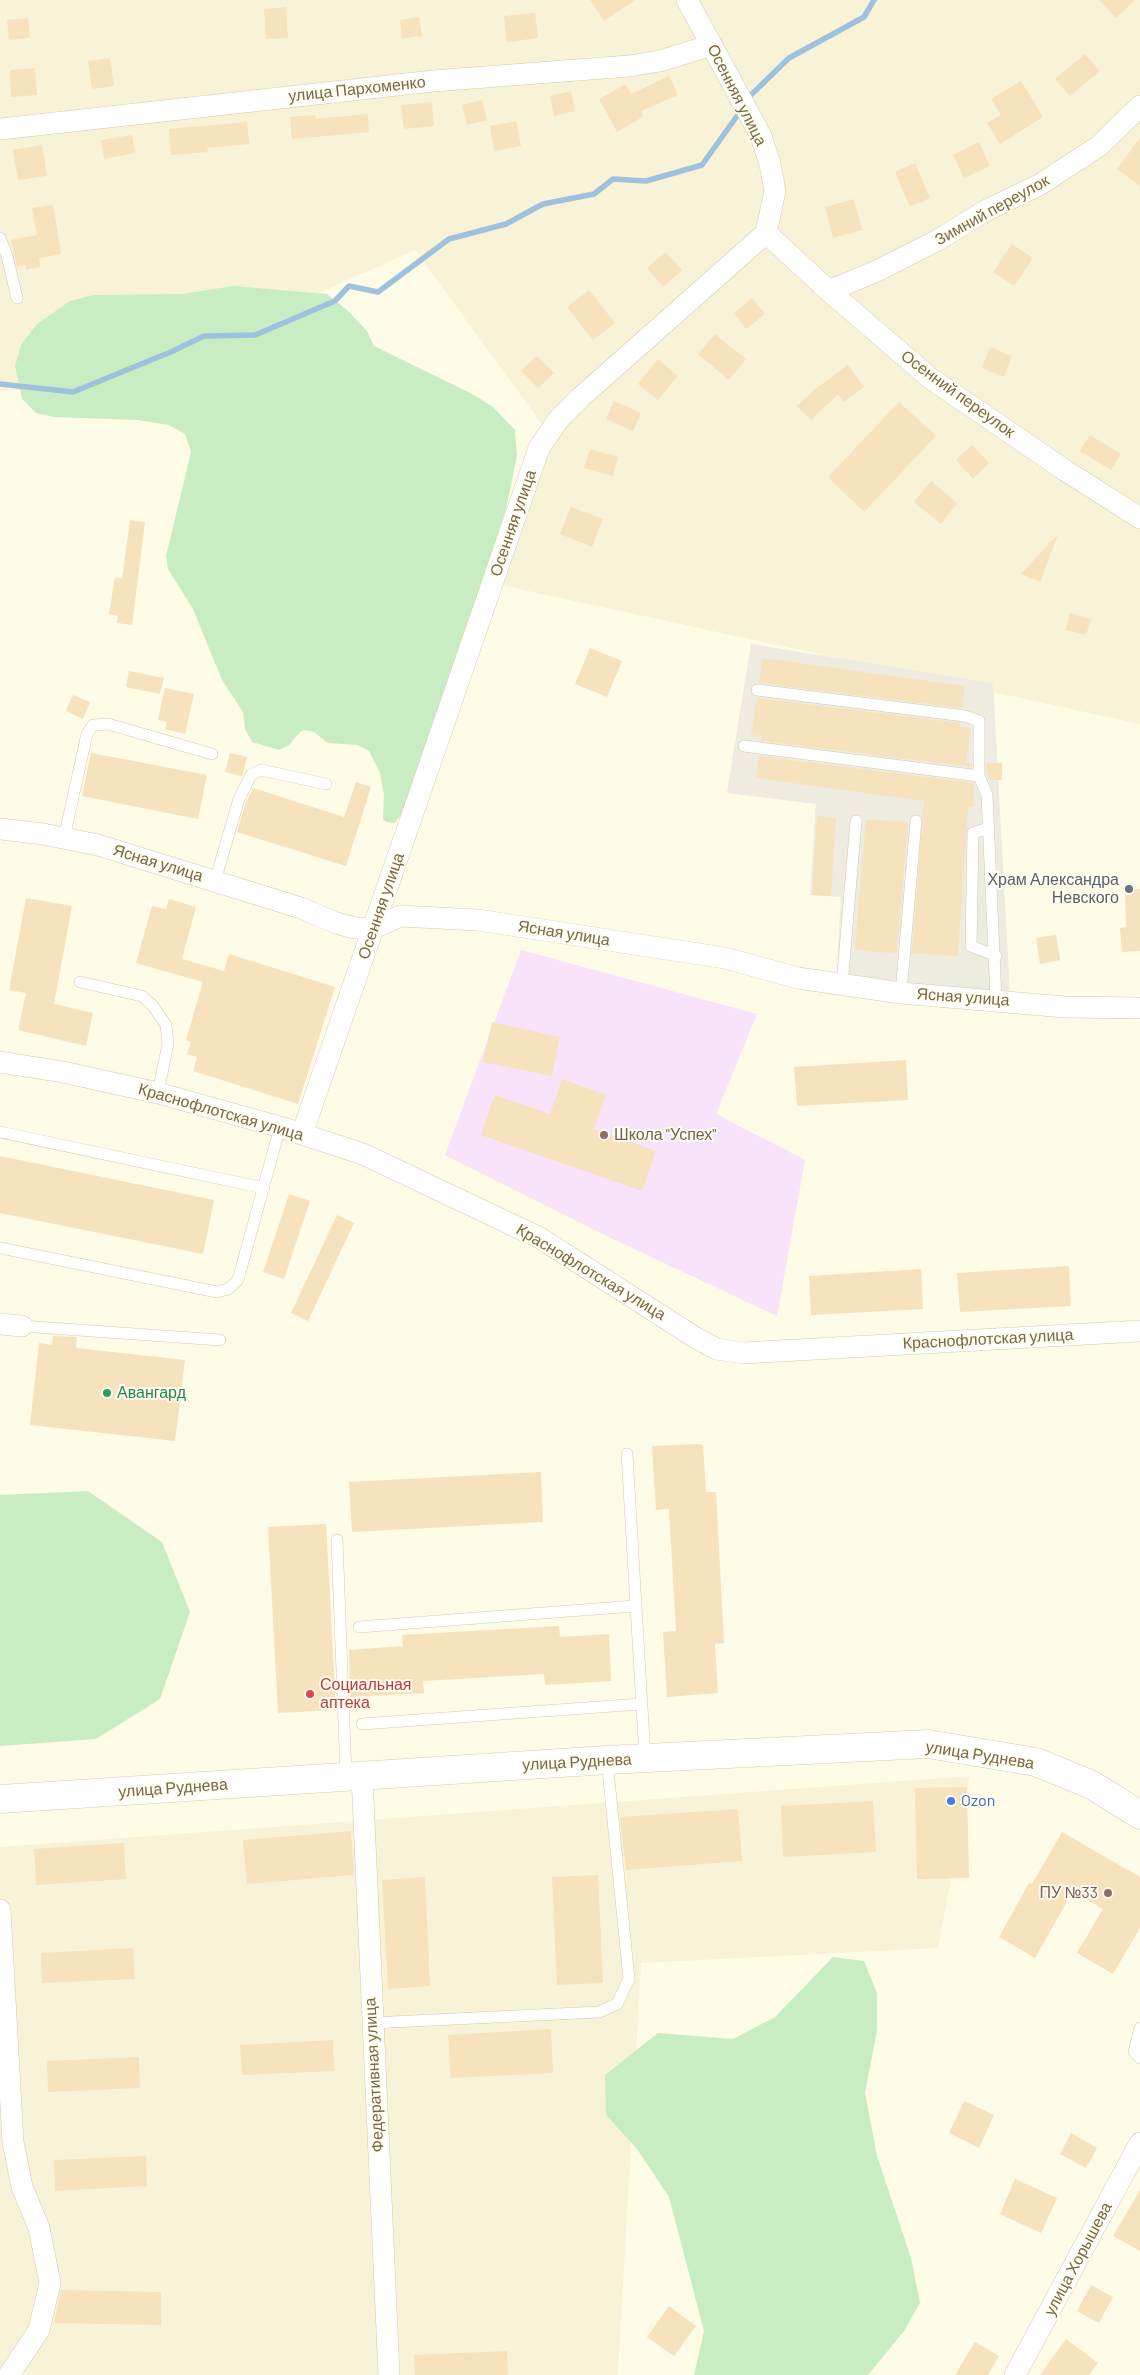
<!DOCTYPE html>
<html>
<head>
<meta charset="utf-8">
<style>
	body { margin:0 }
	canvas { display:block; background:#fefbe7 }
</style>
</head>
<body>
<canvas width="1140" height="2375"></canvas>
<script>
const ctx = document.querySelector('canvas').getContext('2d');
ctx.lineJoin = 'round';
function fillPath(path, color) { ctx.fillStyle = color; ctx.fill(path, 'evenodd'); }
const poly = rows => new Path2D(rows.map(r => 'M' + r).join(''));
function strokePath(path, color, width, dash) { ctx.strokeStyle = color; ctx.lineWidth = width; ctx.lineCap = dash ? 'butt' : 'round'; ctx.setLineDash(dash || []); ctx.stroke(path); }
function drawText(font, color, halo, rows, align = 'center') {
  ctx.font = font + ' Barlow,sans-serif'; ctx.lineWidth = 4; ctx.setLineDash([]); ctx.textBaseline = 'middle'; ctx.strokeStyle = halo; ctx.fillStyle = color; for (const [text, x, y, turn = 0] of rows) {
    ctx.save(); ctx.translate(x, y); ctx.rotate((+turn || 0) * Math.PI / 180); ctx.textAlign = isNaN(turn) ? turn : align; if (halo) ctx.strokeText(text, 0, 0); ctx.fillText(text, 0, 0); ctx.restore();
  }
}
fillPath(poly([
	[0,0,1140,0,1140,724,501,585,552,438,415,250,120,382,0,391],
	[970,1776,938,1948,641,1963,618,2375,0,2375,0,1847]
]), '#f8f3d7');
fillPath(poly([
	[751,644,993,683,1010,995,836,980,841,897,810,895,816,804,727,793]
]), '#eeebe0');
fillPath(poly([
	[521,950,757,1014,716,1114,805,1160,777,1316,613,1239,445,1155]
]), '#f8e3fb');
fillPath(poly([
	[233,286,327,294,347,310,367,331,374,346,474,395,493,407,515,430,517,456,506,509,406,808,395,823,386,822,383,819,384,795,380,773,369,751,358,745,328,743,314,732,304,730,300,732,289,745,279,750,252,742,245,729,243,712,222,680,193,609,168,569,166,556,191,452,185,434,169,425,137,420,53,417,36,413,22,399,15,366,21,345,37,324,70,301,94,295,182,294],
	[88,1491,162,1542,190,1612,160,1699,96,1739,0,1746,0,1495],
	[833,1957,864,1961,877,1993,877,2030,865,2093,877,2156,911,2258,920,2303,904,2331,868,2375,694,2375,704,2331,669,2197,637,2149,606,2115,605,2075,658,2033,733,2039,775,2017]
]), '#c9edc3');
strokePath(poly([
	[752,94,789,58,864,17,874,0],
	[0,384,73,392,173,351,204,336,255,335,335,301,349,286,378,292,449,239,506,224,543,204,594,194,613,179,646,181,702,165,737,116]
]), '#9ec2dd', 5.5);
fillPath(poly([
	[590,0,635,0,604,21],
	[1099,0,1135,0,1116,18],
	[286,7,288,38,266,39,264,9],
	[535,13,538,38,507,42,504,16],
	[419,17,422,36,402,39,400,20],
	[28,18,30,38,9,40,7,20],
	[1085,54,1100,71,1070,96,1055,79],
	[110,58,114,86,92,89,88,61],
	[35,68,37,95,11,97,10,70],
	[669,76,678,95,641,111,644,116,617,132,599,99,626,84,631,94],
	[1021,81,1043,117,1000,144,987,123,1001,115,991,99],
	[571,91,575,111,554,116,550,96],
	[482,100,487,120,467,125,462,105],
	[432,102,434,126,404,129,401,105],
	[368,114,369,132,292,139,290,117,315,115,316,119],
	[516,121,521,146,494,151,490,126],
	[247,122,249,144,207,148,208,152,171,155,169,129],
	[132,135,135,153,104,159,101,140],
	[1140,138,1140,186,1117,169],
	[979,142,990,166,964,178,953,155],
	[42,145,47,176,18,180,13,150],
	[915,163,930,198,910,207,895,172],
	[854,199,862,230,833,238,825,207],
	[53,205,61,254,39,258,40,267,26,270,25,265,17,267,11,240,37,235,32,208],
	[1012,244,1033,258,1014,286,993,272],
	[666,252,682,270,663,287,647,268],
	[589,290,615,323,593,340,567,307],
	[752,298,765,314,746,329,734,313],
	[715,334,746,359,729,380,698,354],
	[990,347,1012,356,1004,377,982,368],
	[537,356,554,373,538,388,521,371],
	[658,359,678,376,658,400,638,384],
	[848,365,864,387,844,402,838,394,811,420,797,406,814,390],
	[614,401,641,413,633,431,606,419],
	[899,402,936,436,864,512,828,477],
	[1090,435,1121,454,1111,470,1080,451],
	[972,445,989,463,973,479,956,460],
	[590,449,618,457,613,476,584,468],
	[931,481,957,503,941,524,914,502],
	[571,507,603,519,592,547,560,534],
	[130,520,145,522,132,625,117,623,118,616,109,614,115,577,122,579],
	[1058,534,1040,582,1021,574],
	[1070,613,1091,619,1086,635,1066,630],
	[590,648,622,661,607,697,575,684],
	[762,658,965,686,962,708,759,683],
	[129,671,164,678,160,694,126,687],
	[165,688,194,694,185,734,165,729,167,722,158,720],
	[73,695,90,702,83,719,66,711],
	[757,698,960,723,960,727,971,729,966,763,972,763,972,767,761,741,762,736,751,735],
	[91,753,207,775,198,819,82,796],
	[230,753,247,757,242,776,225,772],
	[759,756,974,783,973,807,968,807,966,833,958,956,912,953,924,801,756,778],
	[986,763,1002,763,1002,780,989,780],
	[356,782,371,787,346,866,237,832,246,802,253,788,344,817],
	[817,816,836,818,831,896,812,895],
	[866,820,908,822,897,952,892,953,855,950],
	[1125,889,1140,889,1140,951,1122,952,1120,928,1126,927],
	[26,898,72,906,54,1004,93,1013,86,1046,18,1030,26,993,9,990],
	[169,899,196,907,182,959,224,971,229,954,335,987,298,1104,193,1071,197,1057,187,1054,191,1042,186,1040,203,982,136,963,152,906,166,909],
	[1056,935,1060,960,1040,964,1036,938],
	[492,1022,560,1037,552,1076,483,1062],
	[906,1060,908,1100,797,1106,794,1067],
	[562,1079,606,1095,594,1129,656,1151,642,1191,481,1135,495,1095,550,1114],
	[0,1156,214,1200,203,1254,0,1213],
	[289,1194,310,1201,284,1279,263,1272],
	[337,1215,354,1223,308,1321,291,1313],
	[1069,1266,1071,1306,960,1312,957,1273],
	[921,1269,923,1309,811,1315,809,1276],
	[53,1336,77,1337,76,1348,185,1360,175,1441,30,1425,39,1343,52,1345],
	[698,1444,703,1445,706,1492,716,1492,724,1643,715,1644,718,1693,667,1697,663,1632,676,1631,669,1509,656,1510,652,1446],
	[541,1472,543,1522,352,1532,349,1482],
	[326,1524,336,1710,278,1713,268,1527],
	[559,1626,560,1637,609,1634,611,1681,545,1685,544,1674,423,1681,424,1693,350,1697,349,1650,403,1646,402,1635],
	[967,1787,969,1878,917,1879,915,1788],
	[873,1801,876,1852,783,1857,781,1806],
	[738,1809,742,1861,626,1870,620,1817],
	[351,1831,354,1875,247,1884,243,1840],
	[1062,1832,1140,1877,1140,1928,1113,1974,1077,1953,1103,1909,1073,1891,1035,1958,999,1937,1029,1883,1032,1884],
	[124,1843,126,1879,36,1885,34,1849],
	[598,1875,603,1983,557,1985,552,1877],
	[425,1877,430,1986,388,1989,382,1880],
	[133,1948,135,1979,42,1983,41,1953],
	[551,2029,553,2073,451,2078,448,2035],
	[333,2040,334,2071,242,2075,240,2045],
	[139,2057,140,2088,48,2092,47,2061],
	[964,2101,994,2115,979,2148,949,2133],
	[1071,2133,1097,2148,1086,2168,1060,2154],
	[146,2156,147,2186,55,2191,54,2160],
	[1015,2179,1057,2198,1041,2233,1000,2214],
	[1140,2190,1140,2251,1113,2236],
	[1091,2285,1113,2297,1099,2323,1077,2311],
	[61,2290,161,2292,161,2325,54,2323],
	[669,2306,696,2326,674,2356,647,2337],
	[1066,2339,1098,2363,1089,2375,1040,2375],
	[975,2342,999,2356,988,2375,955,2375],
	[507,2351,508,2375,415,2375,414,2355]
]), '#f6e2bc');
const lane = poly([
	[0,238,7,256,17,298],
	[757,690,965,716,979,721,979,776,987,795,996,999],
	[744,746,979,776],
	[988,828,973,833,971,946,996,956],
	[64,838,87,734,93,725,108,724,212,754],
	[215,881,239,799,251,775,261,770,326,784],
	[80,982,142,996,153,1006,166,1025,168,1044,158,1093],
	[842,985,856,821],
	[901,993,916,821],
	[0,1132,264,1188],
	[0,1248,217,1292,228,1289,238,1280,280,1127],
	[22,1326,220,1340],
	[627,1454,645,1758],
	[337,1540,346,1776],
	[359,1627,635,1606],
	[362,1724,641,1704],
	[371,2023,599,2012,617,2004,629,1979,607,1760],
	[1140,2028,1134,2052,1140,2058]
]);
const street = poly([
	[0,129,433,81,629,66,660,61,712,45],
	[766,233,829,291,930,378,1066,471,1140,518],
	[829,291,879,270,938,240,985,211,1039,185,1099,146,1140,106],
	[0,829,43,834,98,845,301,908,336,923,355,928,374,928,400,916,478,920,725,958,798,978,901,993,1065,1007,1140,1008],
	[0,1062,63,1072,158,1093,280,1127,363,1154,540,1238,696,1338,717,1349,743,1353,1140,1331],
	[302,1134,539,448,558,420,581,397,766,233,775,191,770,164,761,136,687,0],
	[0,1324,22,1326],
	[362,1776,389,2375],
	[0,1910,13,2142,22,2187,39,2228,50,2283,39,2330,9,2375],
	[1015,2375,1140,2143]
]);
const secondary = poly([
	[0,1799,607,1760,928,1744,1036,1762,1092,1785,1140,1815]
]);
strokePath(lane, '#d4c9ae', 12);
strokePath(street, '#d4c9ae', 22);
strokePath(secondary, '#d7caaa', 29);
strokePath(lane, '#fff', 11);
strokePath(street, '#fff', 21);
strokePath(secondary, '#fff', 28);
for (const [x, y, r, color] of [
	[1129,889,5,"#6b7280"],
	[604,1135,5,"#8d6e63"],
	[107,1393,5,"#2e9e5b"],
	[310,1694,5,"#e0444e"],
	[951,1801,5,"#3f7fe0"],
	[1108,1893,5,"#8d6e63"]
]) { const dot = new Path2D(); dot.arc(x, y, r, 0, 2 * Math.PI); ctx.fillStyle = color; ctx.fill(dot); strokePath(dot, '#fffdef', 2); }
drawText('16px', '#7a6848', '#fffdef', [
	["улица Пархоменко",357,89,-6],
	["Осенняя улица",737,95,63],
	["Зимний переулок",992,210,-29],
	["Осенний переулок",958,394,36],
	["Осенняя улица",513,523,-71],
	["Ясная улица",158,863,17],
	["Осенняя улица",381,906,-71],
	["Ясная улица",564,933,9],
	["Ясная улица",963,997,4],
	["Краснофлотская улица",221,1112,16],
	["Краснофлотская улица",591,1272,31],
	["Краснофлотская улица",988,1339,-3],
	["улица Руднева",980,1755,9],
	["улица Руднева",577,1762,-3],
	["улица Руднева",173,1788,-4],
	["Федеративная улица",374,2075,-93],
	["улица Хорышева",1078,2259,-62]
]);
drawText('16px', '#5b616d', '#fffdef', [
	["Храм Александра",1119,880],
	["Невского",1119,898]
], 'right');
drawText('16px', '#785e54', '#fffdef', [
	["Школа \"Успех\"",614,1135],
	["ПУ №33",1098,1893,"right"]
], 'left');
drawText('16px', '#27864d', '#fffdef', [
	["Авангард",117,1393]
], 'left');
drawText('16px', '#be3a42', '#fffdef', [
	["Социальная",320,1685],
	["аптека",320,1703]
], 'left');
drawText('16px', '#366cbe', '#fffdef', [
	["Ozon",961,1801]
], 'left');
</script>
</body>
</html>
